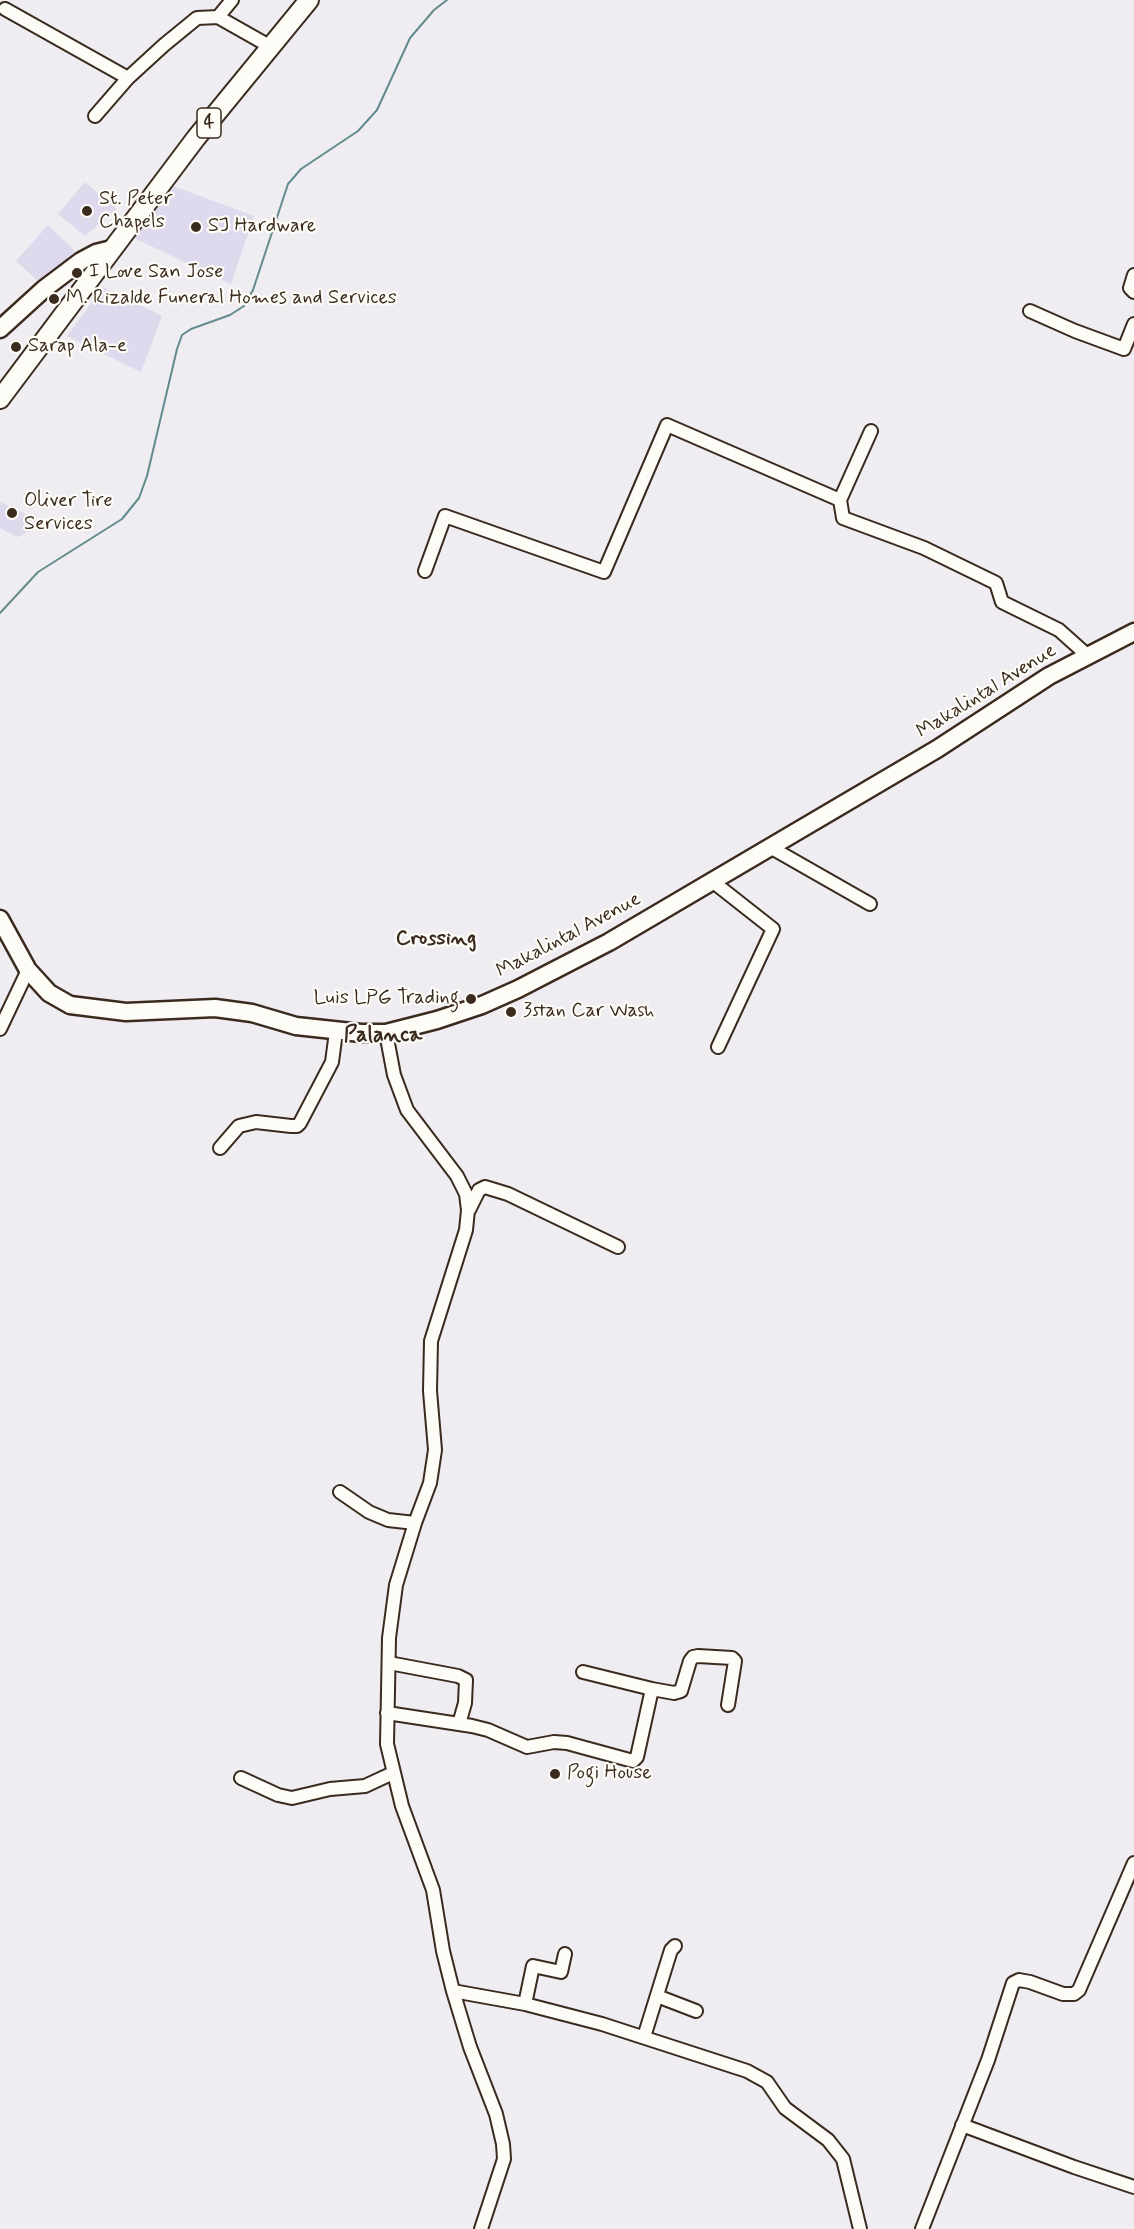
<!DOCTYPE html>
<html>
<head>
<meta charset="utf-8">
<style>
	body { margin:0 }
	canvas { display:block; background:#efecf2 }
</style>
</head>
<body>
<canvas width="1134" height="2229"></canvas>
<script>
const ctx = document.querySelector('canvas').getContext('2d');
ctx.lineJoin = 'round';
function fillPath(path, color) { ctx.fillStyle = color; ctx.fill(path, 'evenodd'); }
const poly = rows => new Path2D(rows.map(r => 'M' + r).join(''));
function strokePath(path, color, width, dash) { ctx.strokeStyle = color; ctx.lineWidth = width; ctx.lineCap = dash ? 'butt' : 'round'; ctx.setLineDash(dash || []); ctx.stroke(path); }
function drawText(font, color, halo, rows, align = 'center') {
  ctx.font = font + ' Mynerve,sans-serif'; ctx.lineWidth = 4.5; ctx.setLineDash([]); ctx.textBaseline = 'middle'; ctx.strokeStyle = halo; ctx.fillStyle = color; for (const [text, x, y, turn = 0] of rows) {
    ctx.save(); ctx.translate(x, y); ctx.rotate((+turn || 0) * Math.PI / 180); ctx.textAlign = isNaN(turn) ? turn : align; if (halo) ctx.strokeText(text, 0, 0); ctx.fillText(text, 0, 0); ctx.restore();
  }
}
fillPath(poly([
	[85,182,117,209,85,236,58,214],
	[173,186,254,216,231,284,134,238],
	[48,225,75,251,40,283,16,261],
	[103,287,162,316,141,372,67,336],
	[0,502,47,524,17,537,0,528]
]), '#ded9ec');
strokePath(poly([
	[0,613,38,572,122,519,139,498,147,476,177,349,182,335,191,329,230,315,244,306,253,290,288,184,301,169,358,131,377,110,410,38,434,10,447,0]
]), '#628c8d', 2);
const minor = poly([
	[5,9,128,78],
	[218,17,232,0],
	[95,116,128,78,164,45,197,18,218,17,271,47],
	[1134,275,1130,288,1134,292],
	[1030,311,1075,331,1124,349,1134,324],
	[871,431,840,500,843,518,924,548,996,583,1002,602,1059,630,1087,655],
	[425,571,445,516,604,572,667,425,840,500],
	[770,847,870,904],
	[712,881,773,929,718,1047],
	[0,1029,28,970],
	[386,1033,394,1075,407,1110,457,1176,466,1194,468,1210,466,1230,431,1341,430,1391,435,1450,430,1483,415,1523,396,1585,389,1638,387,1744,402,1806,433,1890,443,1951,453,1991,470,2047,496,2114,503,2144,504,2159,481,2229],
	[220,1148,239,1126,256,1122,291,1126,297,1126,300,1123,332,1062,336,1032],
	[469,1210,479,1190,485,1187,508,1194,618,1247],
	[340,1492,369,1512,388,1520,415,1523],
	[389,1663,458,1676,466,1680,465,1703,459,1724],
	[583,1672,652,1689],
	[387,1713,472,1726,488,1730,527,1747,554,1742,567,1743,633,1761,637,1757,652,1689,674,1693,681,1691,690,1661,693,1657,698,1656,732,1658,735,1661,728,1705],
	[241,1778,278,1795,292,1798,330,1789,365,1786,393,1773],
	[453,1991,525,2004,602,2024,747,2071,767,2082,785,2108,828,2140,843,2159,860,2229],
	[657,1996,696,2011],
	[525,2004,533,1966,561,1972,565,1954],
	[644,2037,671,1950,675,1946],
	[962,2125,1074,2167,1134,2187],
	[922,2229,988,2060,1013,1983,1019,1980,1030,1982,1063,1994,1074,1994,1079,1990,1134,1863]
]);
const major = poly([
	[0,329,44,289,81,261,96,253,112,249],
	[0,919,28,970,49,993,70,1005,126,1012,215,1008,252,1013,296,1026,361,1033,386,1033,437,1020,482,1005,518,989,609,942,937,749,1049,676,1134,632]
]);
const highway = poly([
	[0,399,196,138,309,0]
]);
strokePath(minor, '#3b2a1e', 16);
strokePath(major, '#3b2a1e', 21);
strokePath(highway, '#3b2a1e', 22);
strokePath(minor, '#fdfcf7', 12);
strokePath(major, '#fdfcf7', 16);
strokePath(highway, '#fdfcf7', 18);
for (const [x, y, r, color] of [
	[87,211,6,"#3b2a1e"],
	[196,227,6,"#3b2a1e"],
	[77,273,6,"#3b2a1e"],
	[54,299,6,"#3b2a1e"],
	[16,347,6,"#3b2a1e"],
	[12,513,6,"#3b2a1e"],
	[471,999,6,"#3b2a1e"],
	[511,1012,6,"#3b2a1e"],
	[555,1774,6,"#3b2a1e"]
]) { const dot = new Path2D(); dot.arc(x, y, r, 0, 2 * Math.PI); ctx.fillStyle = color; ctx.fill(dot); strokePath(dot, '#fdfcf7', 2); }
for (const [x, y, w] of [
	[209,123,24]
]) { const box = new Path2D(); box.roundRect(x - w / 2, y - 15, w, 30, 4.5); ctx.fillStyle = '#fdfcf7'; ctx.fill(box); strokePath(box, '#3b2a1e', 1.5); }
drawText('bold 18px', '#3b2a1e', null, [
	["4",209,123]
]);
drawText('20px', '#3b2a1e', '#fdfcf7', [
	["St. Peter",99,200],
	["Chapels",99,223],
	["SJ Hardware",208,227],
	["I Love San Jose",89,273],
	["M. Rizalde Funeral Homes and Services",66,299],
	["Sarap Ala-e",28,347],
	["Oliver Tire",24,502],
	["Services",24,525],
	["Luis LPG Trading",459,999,"right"],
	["3stan Car Wash",523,1012],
	["Pogi House",567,1774]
], 'left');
drawText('20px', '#3b2a1e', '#fdfcf7', [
	["Makalintal Avenue",987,692,-32],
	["Makalintal Avenue",569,936,-28]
]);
drawText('bold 21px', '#3b2a1e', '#fdfcf7', [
	["Crossing",436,940]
]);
drawText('bold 22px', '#3b2a1e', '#fdfcf7', [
	["Palanca",383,1036]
]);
</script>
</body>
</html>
